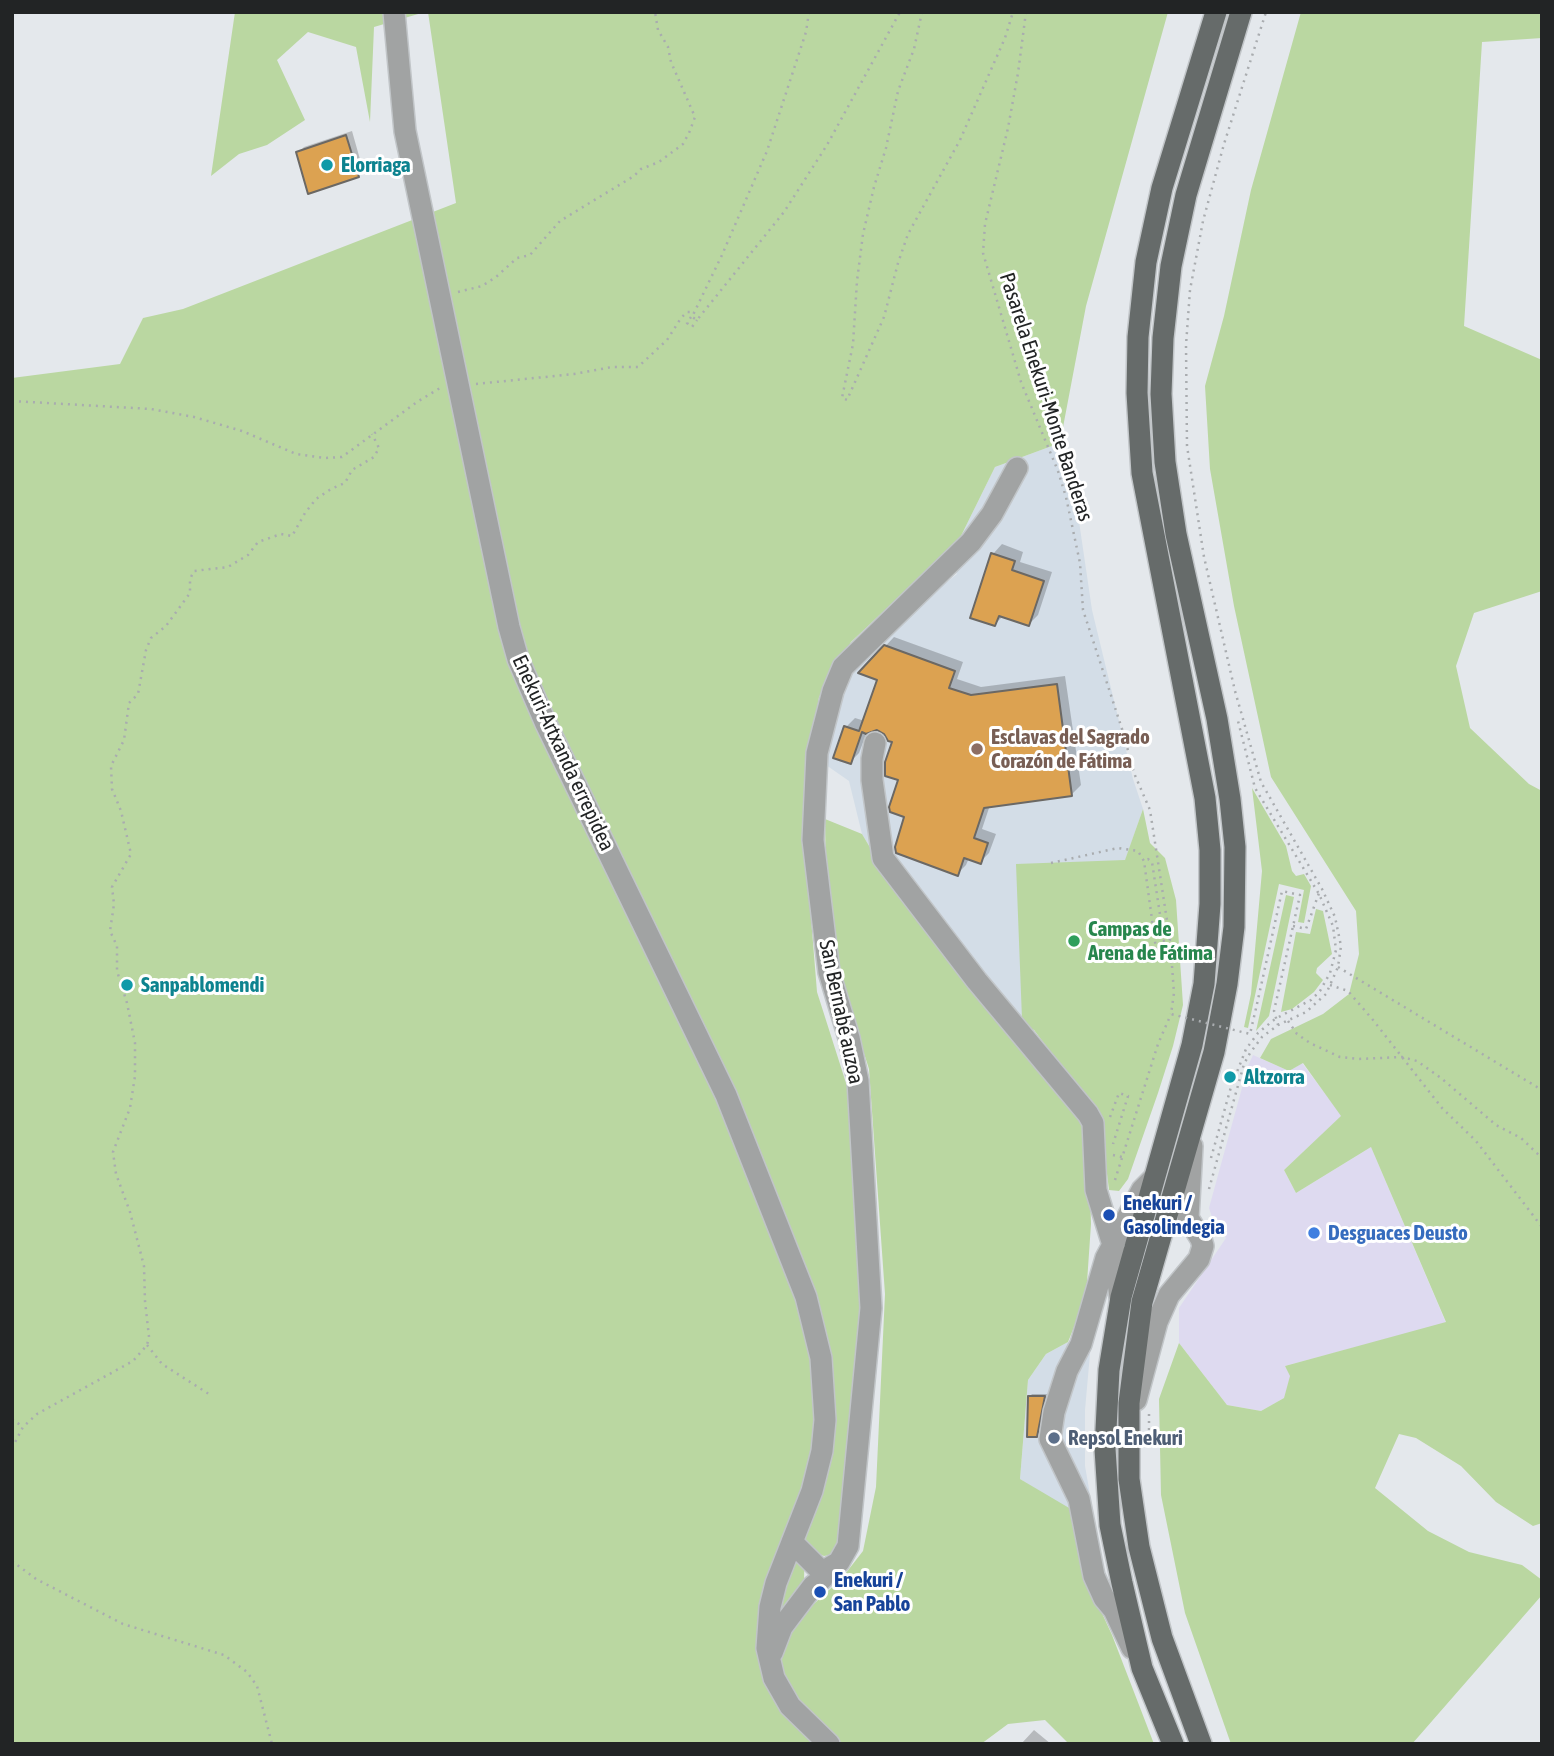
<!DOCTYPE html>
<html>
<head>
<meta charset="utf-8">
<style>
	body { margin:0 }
	#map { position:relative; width:1554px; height:1756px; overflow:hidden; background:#e4e8ec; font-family:"Asap Condensed",sans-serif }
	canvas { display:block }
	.frame { position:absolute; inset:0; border:14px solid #222425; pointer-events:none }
</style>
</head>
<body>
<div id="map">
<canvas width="1554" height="1756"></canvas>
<div class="frame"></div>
</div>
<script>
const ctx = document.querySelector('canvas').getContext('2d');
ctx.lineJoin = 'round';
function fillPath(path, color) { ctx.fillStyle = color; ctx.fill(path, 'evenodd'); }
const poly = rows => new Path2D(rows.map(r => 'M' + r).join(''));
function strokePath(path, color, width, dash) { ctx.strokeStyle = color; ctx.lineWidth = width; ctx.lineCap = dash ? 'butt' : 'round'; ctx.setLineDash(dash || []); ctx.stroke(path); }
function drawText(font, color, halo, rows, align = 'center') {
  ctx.font = font + ' "Asap Condensed",sans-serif'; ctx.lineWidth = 6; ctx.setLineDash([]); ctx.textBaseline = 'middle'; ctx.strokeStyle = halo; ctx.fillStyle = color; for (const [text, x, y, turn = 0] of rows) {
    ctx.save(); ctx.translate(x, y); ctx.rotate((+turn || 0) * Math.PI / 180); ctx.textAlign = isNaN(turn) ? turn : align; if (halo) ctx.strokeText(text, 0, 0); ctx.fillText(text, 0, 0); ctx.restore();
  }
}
fillPath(poly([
	[1060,443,1076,501,1092,610,1133,779,1143,809,1125,861,1029,1028,881,866,862,834,849,781,826,765,831,732,846,680,911,610,957,574,943,556,959,540,995,467],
	[1068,1342,1090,1354,1085,1410,1085,1466,1092,1506,1075,1514,1020,1479,1028,1380,1046,1354]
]), '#d3dde7');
fillPath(poly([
	[1253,1055,1289,1071,1302,1063,1342,1116,1284,1170,1296,1193,1371,1147,1446,1323,1285,1366,1291,1376,1284,1398,1261,1411,1227,1405,1179,1343,1179,1308,1226,1238,1214,1223,1209,1208,1248,1066]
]), '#dedaf0');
fillPath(poly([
	[235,12,425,12,374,27,370,122,356,47,308,32,277,60,305,120,267,145,239,154,211,176],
	[428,12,1168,12,1086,306,1060,443,995,467,959,540,851,642,819,697,806,779,805,844,817,992,853,1105,863,1316,857,1451,837,1547,830,1555,824,1556,814,1552,805,1544,803,1614,842,1578,863,1551,876,1487,885,1294,869,1069,844,990,826,880,825,819,862,834,881,866,1088,1121,1091,1224,1086,1297,1068,1342,1046,1354,1028,1380,1020,1479,1081,1515,1095,1598,1112,1635,1154,1744,1069,1744,1045,1720,1008,1724,981,1744,801,1744,798,1742,770,1744,12,1744,12,378,120,364,143,318,183,309,456,203],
	[1301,12,1542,12,1542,38,1482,42,1464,326,1542,360,1542,591,1474,613,1456,666,1470,728,1529,784,1542,791,1542,1523,1533,1526,1496,1502,1461,1466,1416,1438,1399,1434,1375,1488,1428,1531,1469,1552,1522,1565,1542,1580,1542,1595,1412,1744,1231,1744,1185,1613,1161,1495,1159,1399,1179,1343,1227,1405,1261,1411,1284,1398,1290,1376,1285,1366,1446,1322,1371,1147,1296,1193,1284,1170,1341,1116,1303,1063,1289,1071,1260,1058,1271,1039,1323,1014,1349,994,1359,954,1356,911,1271,777,1234,606,1210,469,1205,386,1224,316,1251,190],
	[1252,788,1286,846,1292,871,1296,876,1304,874,1311,886,1304,923,1298,922,1304,890,1279,884,1248,1028,1244,1027,1251,994,1262,871],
	[1143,809,1150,843,1165,858,1176,900,1183,1005,1173,1046,1158,1093,1128,1179,1119,1191,1109,1190,1100,1117,1034,1030,1029,1028,1022,1019,1016,864,1125,860],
	[1286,895,1294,897,1269,1016,1256,1031],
	[1316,909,1323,911,1332,954,1317,968,1316,973,1323,980,1314,992,1292,1009,1281,1012,1296,932,1310,934]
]), '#bad7a1');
fillPath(poly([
	[352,131,363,170,358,176,298,153,304,147],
	[1002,544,1023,552,1020,562,1052,572,1038,615,1029,624,1004,615,995,624,972,616,993,554],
	[894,637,963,662,957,679,981,687,1065,676,1081,785,1072,794,990,805,982,829,996,834,989,853,980,862,969,858,966,865,957,874,907,816,894,741,884,731,877,728,867,732,859,753,850,762,846,727,855,718,865,721,879,679,861,672],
	[1032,1394,1047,1394,1039,1433,1036,1435,1030,1396],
	[1034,1730,1051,1744,1021,1744]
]), '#0003');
const building = poly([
	[346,135,359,177,308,194,296,152,346,135],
	[991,553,1015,561,1012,570,1044,581,1029,626,999,616,995,626,970,618,991,553],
	[884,645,955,671,949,688,971,695,1057,684,1072,796,984,808,974,838,988,843,981,864,964,858,958,876,896,853,895,847,904,817,890,812,889,807,898,780,885,776,885,762,892,742,888,741,884,734,877,730,866,734,862,732,851,764,833,758,844,726,859,731,877,680,858,673,884,645],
	[1028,1396,1045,1396,1037,1437,1027,1437,1028,1396]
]);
fillPath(building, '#dca251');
strokePath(building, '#6b6864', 2);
const minor = poly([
	[394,12,405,131,509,627,518,659,546,724,726,1095,806,1297,821,1358,825,1420,822,1451,812,1491,776,1583,770,1607,767,1648,774,1678,790,1706,829,1744],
	[875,743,872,759,872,780,883,858,977,981,1088,1114,1093,1123,1096,1190,1113,1245,1120,1297],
	[1136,1400,1157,1322,1169,1295,1199,1259,1203,1246,1201,1239,1188,1218,1192,1146],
	[792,1542,822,1572],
	[822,1572,839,1562,848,1546,871,1308,858,1081,849,1038,829,972,813,840,817,753,833,691,843,667,971,542,992,514,1017,468],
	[1132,1648,1114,1610,1104,1598,1094,1576,1079,1499,1050,1439,1054,1412,1067,1371,1081,1344,1106,1258,1142,1190,1153,1179],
	[772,1653,782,1627,813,1586,822,1579,822,1572]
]);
const major = poly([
	[1173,1744,1142,1668,1122,1583,1110,1525,1105,1449,1109,1370,1121,1297,1192,1045,1204,984,1210,904,1210,850,1205,798,1142,473,1137,393,1138,337,1146,262,1162,188,1216,12],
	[1201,1744,1162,1638,1139,1547,1129,1479,1129,1403,1142,1302,1214,1052,1227,984,1234,927,1235,847,1230,799,1217,719,1176,534,1165,462,1161,394,1163,338,1171,266,1186,195,1241,12]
]);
strokePath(minor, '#c1c5c8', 24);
strokePath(major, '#c1c5c8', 24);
strokePath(poly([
	[809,12,806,32,767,151,722,255,692,317,697,320,784,212,827,145,900,12],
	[922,12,914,49,898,91,886,148,874,187,863,234,857,281,853,344,842,398,847,400,884,317,898,263,908,234,960,140,1005,38,1013,12],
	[1026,12,1018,73,1008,128,985,224,983,253,1021,382,1058,471,1066,497,1080,563,1083,610,1123,732,1134,773,1150,810,1170,940,1164,941,1152,862,1148,859,1144,861],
	[458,292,482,286,496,277,517,258,530,255,560,221,634,176,641,169,659,162,683,144,689,133,695,117,671,62,668,47,658,30,655,12],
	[691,317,687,323,692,327,697,320],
	[476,384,574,374,612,367,638,367,667,340,681,318,687,312,694,312],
	[12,401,151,409,194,417,242,431,296,454,324,458,342,457,417,402,440,388],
	[1051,863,1118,848,1138,851,1144,861,1156,949,1169,947,1172,966],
	[1293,926,1306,929,1319,893],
	[1338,967,1542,1090],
	[1330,985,1348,991,1373,1020,1442,1108,1476,1141,1542,1227],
	[1257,1004,1282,891,1300,895,1274,1011,1278,1025],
	[1288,1021,1297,1034,1310,1043,1340,1057,1358,1059,1402,1057,1417,1061,1441,1078,1496,1125,1521,1138,1542,1158],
	[1110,1117,1119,1093,1128,1096,1113,1144],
	[1113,1155,1122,1157],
	[1211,1158,1231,1087,1246,1049,1258,1033,1275,1019,1311,1000,1320,991,1330,973,1336,950,1333,926,1319,894,1255,788,1237,717],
	[1115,1180,1158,1044,1171,1014],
	[1209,1189,1244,1064,1250,1053,1262,1037,1278,1025,1306,1012,1326,994,1338,967,1341,946,1335,917,1322,889,1261,782,1235,691,1204,557,1187,446,1186,345,1190,290,1203,221,1224,144,1266,12],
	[147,1345,162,1364,212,1396],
	[12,1419,23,1427],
	[1149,1430,1149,1412],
	[12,1448,23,1427,37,1414,133,1361,147,1345,149,1337,145,1301,144,1266,130,1212,116,1174,113,1152,130,1108,135,1076,135,1043,127,1003,117,971,117,946,110,931,114,904,112,887,131,854,121,811,112,789,111,766,124,740,129,703,138,694,146,650,151,638,166,626,190,593,190,579,194,571,228,567,248,555,258,542,281,534,292,536,305,513,316,499,331,489,345,483,352,470,374,457,379,448,372,434],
	[12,1561,36,1579,123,1624,224,1655,247,1672,257,1686,272,1744]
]), '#a9acaf', 2.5, [2, 5]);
strokePath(minor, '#a1a3a3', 21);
strokePath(major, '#666b6a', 21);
strokePath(poly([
	[1172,966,1174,993,1171,1014,1250,1034,1257,1004]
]), '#a9acaf', 2.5, [2, 5]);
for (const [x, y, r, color] of [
	[327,165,7,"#0f9aa8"],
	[977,749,7,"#8d6e63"],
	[1074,941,7,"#2e9e5b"],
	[127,985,7,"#0f9aa8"],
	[1230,1077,7,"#0f9aa8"],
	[1109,1215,7,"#1a4fb4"],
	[1314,1233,7,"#3f7fe0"],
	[1054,1438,7,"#5c6f8a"],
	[820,1592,7,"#1a4fb4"]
]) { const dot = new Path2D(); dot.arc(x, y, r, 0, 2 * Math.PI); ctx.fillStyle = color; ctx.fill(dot); strokePath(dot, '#fff', 2.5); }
drawText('bold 21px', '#0d838f', '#fff', [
	["Elorriaga",341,165],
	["Sanpablomendi",141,985],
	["Altzorra",1244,1077]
], 'left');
drawText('21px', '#222425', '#fff', [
	["Pasarela Enekuri-Monte Banderas",1046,397,72],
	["Enekuri-Artxanda errepidea",563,753,65],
	["San Bernabé auzoa",841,1012,78]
]);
drawText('bold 21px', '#785e54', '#fff', [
	["Esclavas del Sagrado",991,737],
	["Corazón de Fátima",991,761]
], 'left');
drawText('bold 21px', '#27864d', '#fff', [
	["Campas de",1088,929],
	["Arena de Fátima",1088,953]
], 'left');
drawText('bold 21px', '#164399', '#fff', [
	["Enekuri /",1123,1203],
	["Gasolindegia",1123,1227],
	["Enekuri /",834,1580],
	["San Pablo",834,1604]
], 'left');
drawText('bold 21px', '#366cbe', '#fff', [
	["Desguaces Deusto",1328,1233]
], 'left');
drawText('bold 21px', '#4e5e75', '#fff', [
	["Repsol Enekuri",1068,1438]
], 'left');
</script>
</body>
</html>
